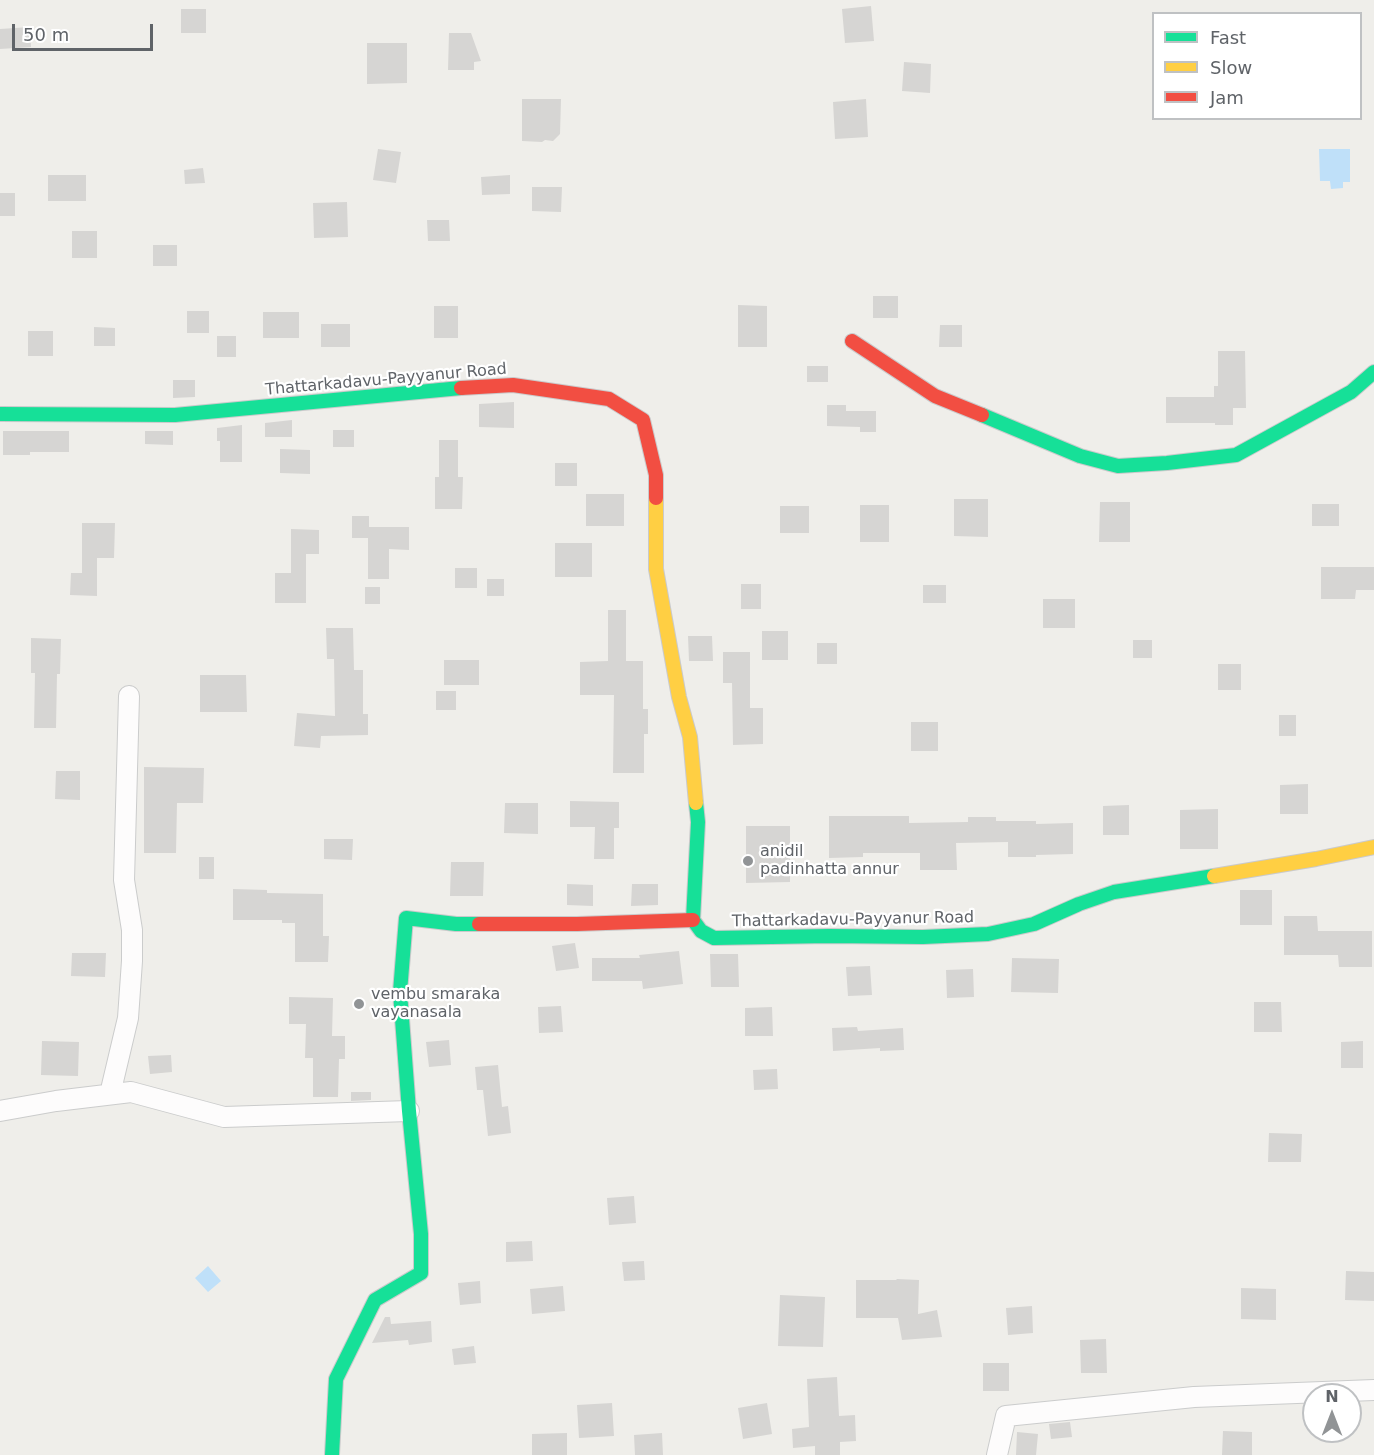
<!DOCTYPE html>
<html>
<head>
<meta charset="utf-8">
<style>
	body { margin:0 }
	#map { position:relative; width:1374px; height:1455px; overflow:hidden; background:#efeeea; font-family:"DejaVu Sans",sans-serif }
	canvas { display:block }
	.legend { position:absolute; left:1152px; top:12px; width:210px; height:108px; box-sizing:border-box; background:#fff; border:2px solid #bfc1c3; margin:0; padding:8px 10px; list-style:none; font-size:18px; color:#5f6368 }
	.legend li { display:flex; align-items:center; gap:12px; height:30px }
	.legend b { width:30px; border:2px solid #bfc1c3 }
	.north { position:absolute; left:1302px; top:1383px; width:60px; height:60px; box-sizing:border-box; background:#fff; border:2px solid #bfc1c3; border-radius:50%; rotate:0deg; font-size:16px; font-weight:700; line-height:24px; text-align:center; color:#5f6368 }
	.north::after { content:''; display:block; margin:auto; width:21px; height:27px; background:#919496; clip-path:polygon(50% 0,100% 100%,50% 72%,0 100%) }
	.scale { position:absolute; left:12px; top:24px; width:141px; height:27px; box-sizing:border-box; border:3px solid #5f6368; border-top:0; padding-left:8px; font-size:18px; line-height:21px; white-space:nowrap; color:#5f6368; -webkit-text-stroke:4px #fff; paint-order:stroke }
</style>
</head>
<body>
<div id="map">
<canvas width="1374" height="1455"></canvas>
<ul class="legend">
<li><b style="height:8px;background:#16e098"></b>Fast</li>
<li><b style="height:8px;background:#ffcf43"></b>Slow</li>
<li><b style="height:8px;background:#f24e42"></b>Jam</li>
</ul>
<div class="north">N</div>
<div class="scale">50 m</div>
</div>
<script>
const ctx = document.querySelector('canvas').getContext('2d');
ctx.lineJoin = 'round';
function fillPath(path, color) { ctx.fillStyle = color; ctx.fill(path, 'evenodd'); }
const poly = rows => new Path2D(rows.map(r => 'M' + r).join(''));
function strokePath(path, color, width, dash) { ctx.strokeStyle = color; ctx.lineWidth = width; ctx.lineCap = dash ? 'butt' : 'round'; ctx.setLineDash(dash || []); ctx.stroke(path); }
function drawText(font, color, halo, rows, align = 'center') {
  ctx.font = font + ' "DejaVu Sans",sans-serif'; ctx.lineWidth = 4.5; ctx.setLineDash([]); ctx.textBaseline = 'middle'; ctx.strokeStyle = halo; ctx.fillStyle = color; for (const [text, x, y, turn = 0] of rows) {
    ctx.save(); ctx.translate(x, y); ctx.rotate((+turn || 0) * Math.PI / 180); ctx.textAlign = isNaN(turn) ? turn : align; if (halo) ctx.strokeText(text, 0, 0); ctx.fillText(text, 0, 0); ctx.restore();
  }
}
fillPath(poly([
	[1319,149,1350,149,1350,182,1343,182,1343,188,1331,189,1330,181,1320,181],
	[208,1266,221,1281,208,1292,195,1278]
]), '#bfe0f9');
fillPath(poly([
	[871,6,874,41,845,43,842,9],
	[181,9,206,9,206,33,181,33],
	[30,27,31,47,0,49,0,29],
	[449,33,471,33,481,61,474,62,474,70,448,70],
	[367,43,407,43,407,83,367,84],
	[904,62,931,64,930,93,902,91],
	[522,99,561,99,560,134,553,141,545,140,542,142,522,141],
	[866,99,868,137,835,139,833,102],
	[378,149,401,152,396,183,373,180],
	[203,168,205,183,185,184,184,170],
	[48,175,86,175,86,201,48,201],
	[510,175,510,194,482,195,481,177],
	[532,187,562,187,561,212,532,211],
	[0,193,15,193,15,216,0,216],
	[347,202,348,237,314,238,313,203],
	[427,220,449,220,450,241,428,241],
	[72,231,97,231,97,258,72,258],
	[153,245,177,245,177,266,153,266],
	[873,296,898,296,898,318,873,318],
	[738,305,767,306,767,347,738,347],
	[434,306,458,306,458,338,434,338],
	[187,311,209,311,209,333,187,333],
	[263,312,299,312,299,338,263,338],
	[321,324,350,324,350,347,321,347],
	[940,325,962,325,962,347,939,347],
	[94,327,115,328,115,346,94,346],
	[28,331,53,331,53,356,28,356],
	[217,336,236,336,236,357,217,357],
	[1218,351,1245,351,1246,408,1233,408,1233,425,1215,425,1215,423,1166,423,1166,397,1214,397,1214,386,1218,386],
	[807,366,828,366,828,382,807,382],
	[173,380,195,380,195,397,173,398],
	[514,402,514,428,479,427,479,404],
	[827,405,846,405,846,411,876,411,876,432,860,432,860,427,827,426],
	[292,420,292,437,265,437,265,423],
	[242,425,242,462,220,462,220,441,217,441,217,428],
	[333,430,354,430,354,447,333,447],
	[3,431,69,431,69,452,30,452,30,455,3,455],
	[145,431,173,431,173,445,145,444],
	[439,440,458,440,458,477,463,477,462,509,435,509,435,477,439,477],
	[280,449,310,450,310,474,280,473],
	[555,463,577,463,577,486,555,486],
	[586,494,624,494,624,526,586,526],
	[954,499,988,499,988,537,954,536],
	[1100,502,1130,502,1130,542,1099,542],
	[1312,504,1339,504,1339,526,1312,526],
	[860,505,889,505,889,542,860,542],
	[780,506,809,506,809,533,780,533],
	[352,516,369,516,369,527,409,527,409,550,389,549,389,579,368,579,368,538,352,538],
	[82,523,115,523,114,558,97,558,97,596,70,595,71,573,82,573],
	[291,529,319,530,319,554,306,554,306,603,275,603,275,573,291,573],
	[555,543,592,543,592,577,555,577],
	[1321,567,1374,567,1374,590,1356,590,1355,599,1321,599],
	[455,568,477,568,477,588,455,588],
	[487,579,504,579,504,596,487,596],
	[741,584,761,584,761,609,741,609],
	[923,585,946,585,946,603,923,603],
	[365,587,380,587,380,604,365,604],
	[1043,599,1075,599,1075,628,1043,628],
	[608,610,626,610,626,661,643,661,643,709,648,709,648,734,644,734,644,773,613,773,614,695,580,695,580,662,608,661],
	[326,628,353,628,354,670,363,670,363,714,368,714,368,735,321,736,320,748,294,746,297,713,335,716,334,659,327,659],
	[762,631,788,631,788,660,762,660],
	[688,636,712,636,713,661,689,661],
	[31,638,61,639,60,674,57,674,56,728,34,728,35,673,31,673],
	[1133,640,1152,640,1152,658,1133,658],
	[817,643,837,643,837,664,817,664],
	[723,652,750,652,750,708,763,708,763,744,733,745,732,683,723,683],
	[444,660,479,660,479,685,444,685],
	[1218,664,1241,664,1241,690,1218,690],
	[200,675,246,675,247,712,200,712],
	[436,691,456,691,456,710,436,710],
	[1279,715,1296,715,1296,736,1279,736],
	[911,722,938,722,938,751,911,751],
	[144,767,204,768,203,803,177,803,176,853,144,853],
	[56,771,80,771,80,800,55,799],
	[1308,784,1308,814,1280,814,1280,785],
	[570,801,619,802,619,828,614,828,614,859,594,859,595,827,570,827],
	[505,803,538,803,538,834,504,833],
	[1129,805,1129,835,1103,835,1103,806],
	[1218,809,1218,849,1180,849,1180,810],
	[829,816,909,816,909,823,968,822,968,817,996,817,996,821,1036,821,1036,824,1073,823,1073,854,1036,855,1036,857,1008,857,1008,842,956,843,957,870,920,870,920,853,863,853,863,857,829,858],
	[746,826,790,826,790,882,746,883],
	[324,839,353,839,352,860,324,859],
	[199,857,214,857,214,879,199,879],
	[451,862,484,862,483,896,450,896],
	[567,884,593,885,593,906,567,905],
	[632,884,658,884,658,905,631,906],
	[233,889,267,890,267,893,323,894,323,936,329,936,328,962,295,962,295,923,282,923,282,920,233,920],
	[1240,890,1272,890,1272,925,1240,925],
	[1284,916,1317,916,1318,931,1372,931,1372,967,1339,967,1338,955,1284,955],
	[575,943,579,968,556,971,552,946],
	[679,951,683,984,643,989,642,981,592,981,592,958,640,958,639,955],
	[72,953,106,953,105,977,71,976],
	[710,954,738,954,739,987,711,987],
	[1012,958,1059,959,1058,993,1011,992],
	[870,966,872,995,848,996,846,967],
	[973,969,974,997,947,998,946,970],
	[289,997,333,998,332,1036,345,1036,345,1059,339,1059,338,1097,313,1097,313,1058,305,1058,306,1024,289,1024],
	[1254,1002,1281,1002,1282,1032,1254,1032],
	[561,1006,563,1032,539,1033,538,1007],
	[772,1007,773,1036,745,1036,745,1008],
	[857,1027,858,1031,903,1028,904,1050,880,1051,880,1048,833,1051,832,1028],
	[449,1040,451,1065,429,1067,426,1042],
	[42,1041,79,1042,78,1076,41,1075],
	[1363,1041,1363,1068,1341,1068,1341,1042],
	[171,1055,172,1072,150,1074,148,1056],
	[498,1065,502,1107,508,1106,511,1133,488,1136,483,1090,477,1090,475,1067],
	[777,1069,778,1089,754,1090,753,1070],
	[351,1092,371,1092,371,1100,351,1101],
	[1269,1133,1302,1134,1301,1162,1268,1162],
	[634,1196,636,1223,609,1225,607,1198],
	[532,1241,533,1261,506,1262,506,1242],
	[644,1261,645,1280,624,1281,622,1262],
	[1346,1271,1374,1272,1374,1301,1345,1300],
	[897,1279,919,1280,918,1314,937,1310,942,1337,902,1340,898,1318,856,1318,856,1280,896,1280],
	[480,1281,481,1303,460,1305,458,1283],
	[563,1286,565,1311,532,1314,530,1289],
	[1241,1288,1276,1289,1276,1320,1241,1319],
	[780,1295,825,1297,823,1347,778,1346],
	[1032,1306,1033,1333,1008,1335,1006,1308],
	[385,1317,390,1317,391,1324,431,1321,432,1342,409,1345,408,1340,372,1343],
	[1106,1339,1107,1373,1081,1373,1080,1340],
	[474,1346,476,1363,454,1365,452,1349],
	[983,1363,1009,1363,1009,1391,983,1391],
	[837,1377,839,1416,855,1415,856,1441,840,1442,840,1455,815,1455,815,1446,793,1448,792,1429,809,1427,807,1379],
	[612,1403,614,1436,579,1438,577,1405],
	[767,1403,772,1434,743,1439,738,1408],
	[1070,1422,1072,1437,1051,1439,1049,1424],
	[1223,1431,1252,1432,1252,1455,1222,1455],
	[1017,1432,1038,1434,1036,1455,1016,1455],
	[567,1433,567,1455,532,1455,532,1434],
	[662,1433,663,1455,635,1455,634,1435]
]), '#d6d5d3');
const street = poly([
	[110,1094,128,1018,132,961,132,930,124,880,129,696],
	[0,1111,56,1101,131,1092,224,1117,409,1111],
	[997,1455,1006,1416,1194,1397,1374,1390]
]);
const fast = poly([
	[0,414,175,415,461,388],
	[982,415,1080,456,1118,466,1167,463,1236,455,1351,392,1374,372],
	[696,803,698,822,693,920,701,931,714,938,829,936,923,937,988,934,1034,924,1079,904,1114,892,1214,876],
	[332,1455,336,1379,375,1300,421,1273,421,1234,409,1111,400,992,406,918,456,924,479,924]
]);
const slow = poly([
	[656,498,656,569,679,697,690,737,696,803],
	[1214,876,1316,859,1374,847]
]);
const jam = poly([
	[852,341,935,396,982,415],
	[461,388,513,385,609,399,643,420,656,475,656,498],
	[479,924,577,924,693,920]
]);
strokePath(street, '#cbcccc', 22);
strokePath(fast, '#cacacb', 16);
strokePath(slow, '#cacacb', 16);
strokePath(jam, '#cacacb', 16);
strokePath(street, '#fdfcfc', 20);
strokePath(fast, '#16e098', 14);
strokePath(slow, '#ffcf43', 14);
strokePath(jam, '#f24e42', 14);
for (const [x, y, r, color] of [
	[748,861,6,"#919496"],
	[359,1004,6,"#919496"]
]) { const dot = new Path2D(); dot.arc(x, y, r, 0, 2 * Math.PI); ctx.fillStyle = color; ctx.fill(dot); strokePath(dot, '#fff', 2); }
drawText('16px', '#5f6368', '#fff', [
	["Thattarkadavu-Payyanur Road",386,380,-5],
	["Thattarkadavu-Payyanur Road",853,920,-1]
]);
drawText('16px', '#5f6368', '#fff', [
	["anidil",760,852],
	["padinhatta annur",760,870],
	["vembu smaraka",371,995],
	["vayanasala",371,1013]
], 'left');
</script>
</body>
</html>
